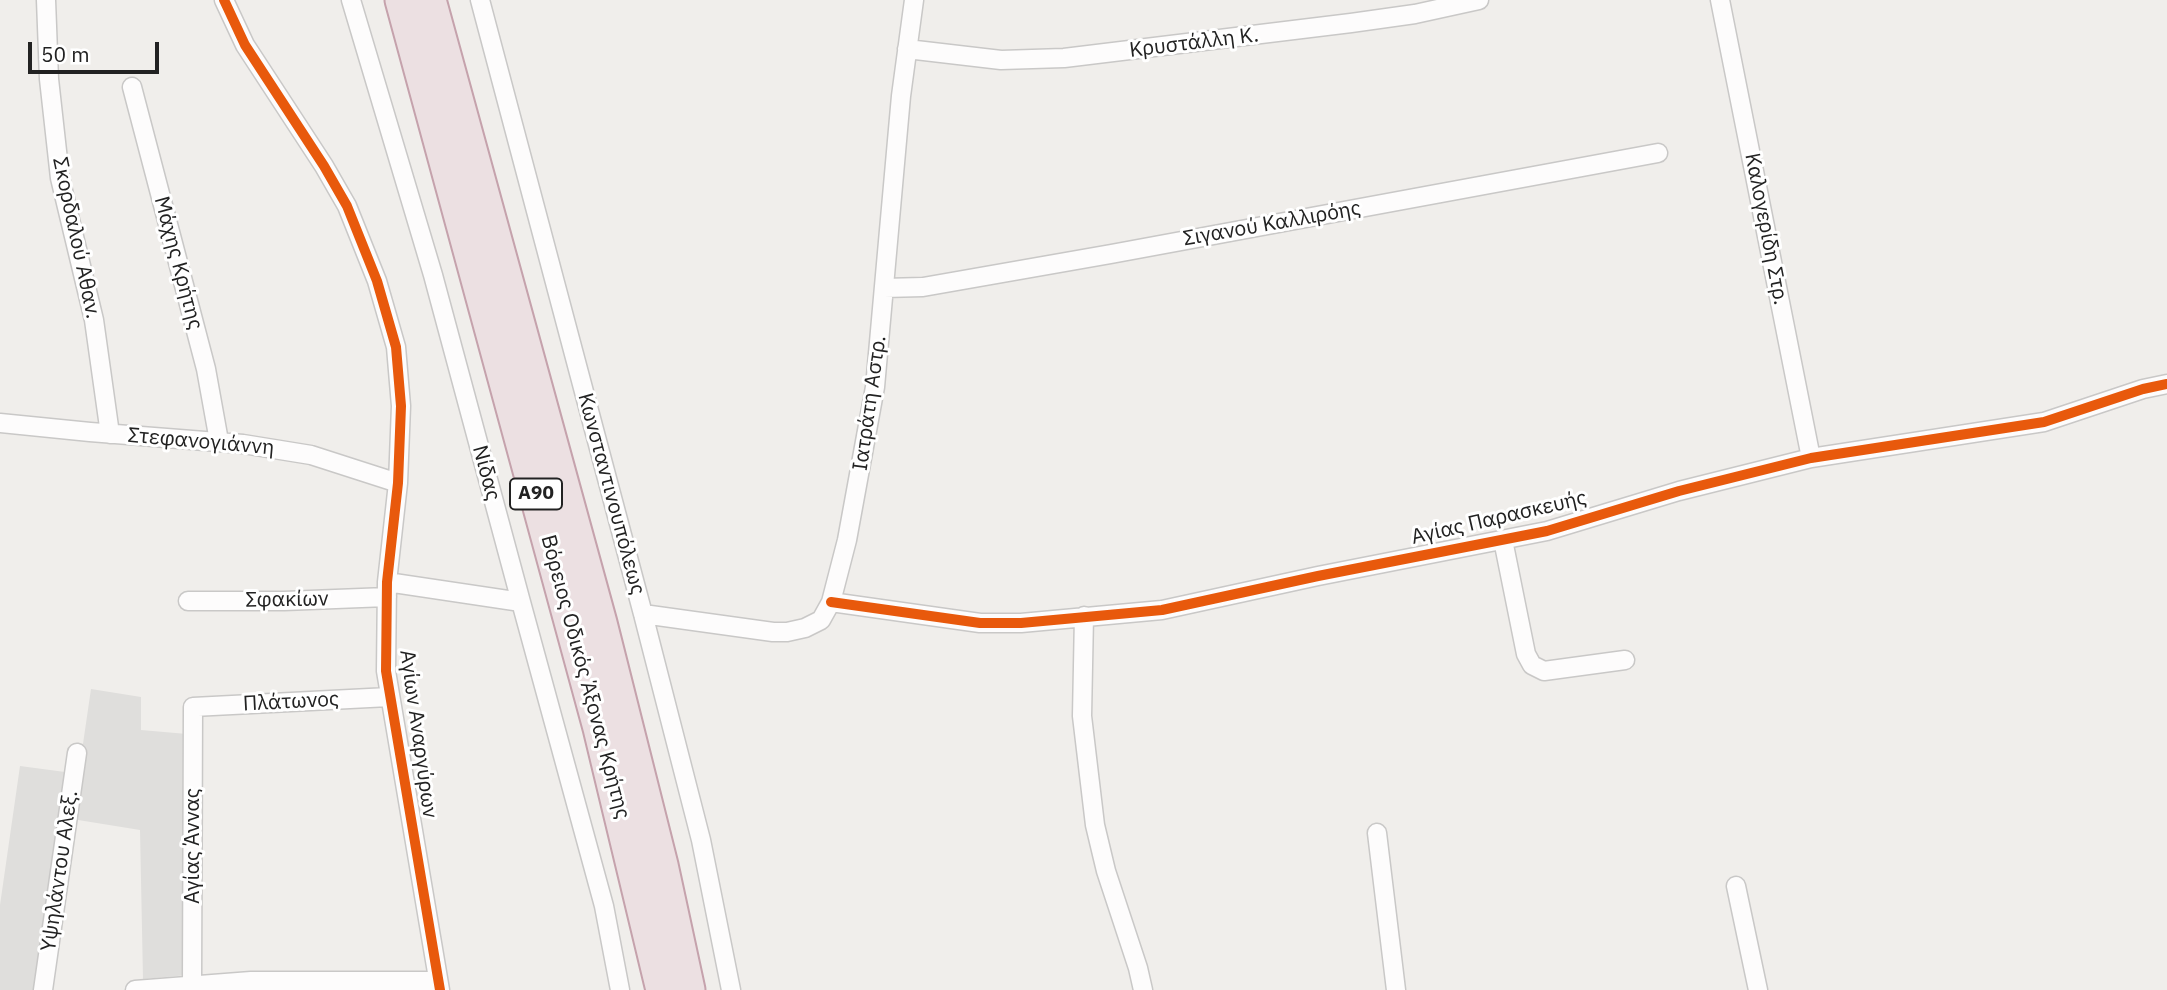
<!DOCTYPE html>
<html>
<head>
<meta charset="utf-8">
<style>
	body { margin:0 }
	#map { position:relative; width:2167px; height:990px; overflow:hidden; background:#f0eeeb; font-family:"IBM Plex Sans",sans-serif }
	canvas { display:block }
	.scale { position:absolute; left:28px; top:42px; width:131px; height:32px; box-sizing:border-box; border:4px solid #222; border-top:0; padding-left:9px; font-size:21px; line-height:24px; white-space:nowrap; color:#222; -webkit-text-stroke:5px #fff; paint-order:stroke }
</style>
</head>
<body>
<div id="map">
<canvas width="2167" height="990"></canvas>
<div class="scale">50 m</div>
</div>
<script>
const ctx = document.querySelector('canvas').getContext('2d');
ctx.lineJoin = 'round';
function fillPath(path, color) { ctx.fillStyle = color; ctx.fill(path, 'evenodd'); }
const poly = rows => new Path2D(rows.map(r => 'M' + r).join(''));
function strokePath(path, color, width, dash) { ctx.strokeStyle = color; ctx.lineWidth = width; ctx.lineCap = dash ? 'butt' : 'round'; ctx.setLineDash(dash || []); ctx.stroke(path); }
function drawText(font, color, halo, rows, align = 'center') {
  ctx.font = font + ' "IBM Plex Sans",sans-serif'; ctx.lineWidth = 6; ctx.setLineDash([]); ctx.textBaseline = 'middle'; ctx.strokeStyle = halo; ctx.fillStyle = color; for (const [text, x, y, turn = 0] of rows) {
    ctx.save(); ctx.translate(x, y); ctx.rotate((+turn || 0) * Math.PI / 180); ctx.textAlign = isNaN(turn) ? turn : align; if (halo) ctx.strokeText(text, 0, 0); ctx.fillText(text, 0, 0); ctx.restore();
  }
}
fillPath(poly([
	[91,689,141,697,141,730,187,734,188,975,143,979,140,830,72,819],
	[20,766,65,772,36,990,0,990,0,905]
]), '#dfdedc');
const minor = poly([
	[46,0,49,79,60,178,94,320,110,434],
	[224,0,245,45,324,166,347,206,377,281,396,347,401,406,398,483,387,582,386,671,440,990],
	[351,0,433,275,521,602,604,906,620,990],
	[480,0,643,614,701,840,731,990],
	[1720,0,1811,458],
	[907,49,1001,60,1064,58,1351,23,1415,14,1479,0],
	[132,87,206,369,219,441],
	[884,288,923,287,1111,254,1658,153],
	[0,423,90,432,243,444,311,455,398,483],
	[1503,540,1526,654,1532,665,1544,671,1625,660],
	[387,582,521,602],
	[188,601,284,601,387,597],
	[831,602,980,623,1021,623,1162,610,1318,576,1547,531,1679,491,1811,458,2044,422,2143,389,2167,384],
	[643,614,773,632,787,632,805,628,821,620,831,602,847,540,875,387,901,96,914,0],
	[1084,616,1082,716,1095,825,1106,871,1138,968,1143,990],
	[1377,833,1396,990],
	[1736,886,1758,990],
	[192,984,193,707,389,697],
	[43,990,77,753],
	[135,990,251,981,438,981]
]);
const motorway = poly([
	[402,0,600,728,663,990],
	[429,0,600,623,661,865,688,990]
]);
strokePath(minor, '#c9c8c7', 21);
strokePath(motorway, '#c5a2ac', 37);
strokePath(minor, '#fdfcfc', 18);
strokePath(motorway, '#ece0e2', 33);
strokePath(poly([
	[224,0,245,45,324,166,347,206,377,281,396,347,401,406,398,483,387,582,386,671,440,990],
	[831,602,980,623,1021,623,1162,610,1318,576,1547,531,1679,491,1811,458,2044,422,2143,389,2167,384]
]), '#e8590c', 10);
for (const [x, y, w] of [
	[536,494,52]
]) { const box = new Path2D(); box.roundRect(x - w / 2, y - 15.5, w, 31, 5); ctx.fillStyle = '#fff'; ctx.fill(box); strokePath(box, '#222', 2); }
drawText('bold 19px', '#222', null, [
	["Α90",536,494]
]);
drawText('21px', '#222', '#fff', [
	["Κρυστάλλη Κ.",1194,43,-7],
	["Σιγανού Καλλιρόης",1272,224,-10],
	["Καλογερίδη Στρ.",1766,229,79],
	["Σκορδαλού Αθαν.",76,238,78],
	["Μάχης Κρήτης",178,263,75],
	["Ιατράτη Αστρ.",870,403,-82],
	["Στεφανογιάννη",201,442,5],
	["Νίδας",486,473,75],
	["Κωνσταντινουπόλεως",611,494,75],
	["Αγίας Παρασκευής",1499,518,-13],
	["Σφακίων",287,600,-1],
	["Βόρειος Οδικός Άξονας Κρήτης",585,677,75],
	["Πλάτωνος",291,702,-3],
	["Αγίων Αναργύρων",418,734,82],
	["Αγίας Άννας",193,846,-90],
	["Υψηλάντου Αλεξ.",60,871,-82]
]);
</script>
</body>
</html>
